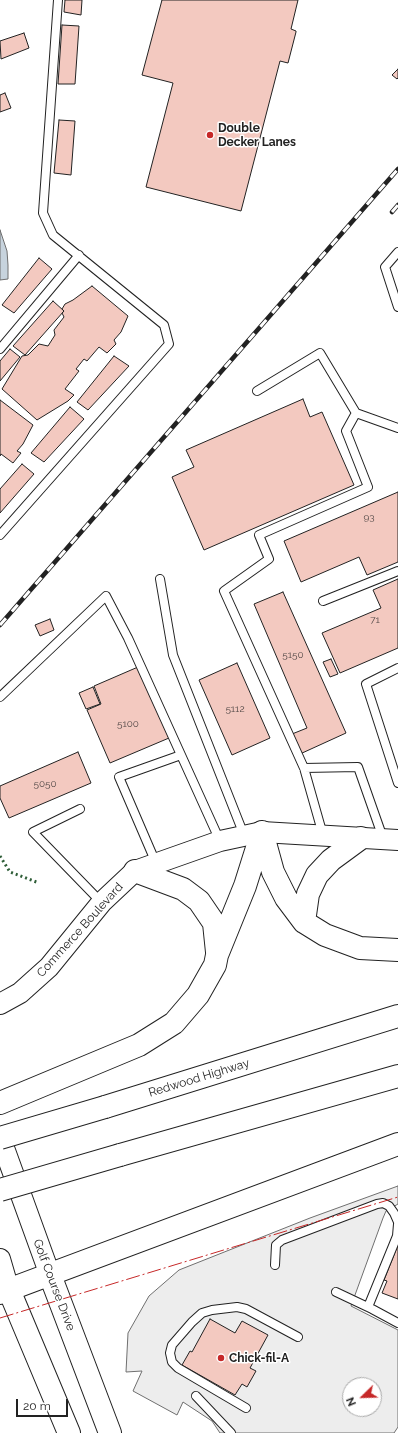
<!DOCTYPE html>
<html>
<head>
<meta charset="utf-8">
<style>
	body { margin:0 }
	#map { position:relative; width:398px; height:1433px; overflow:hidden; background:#fff; font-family:Raleway,sans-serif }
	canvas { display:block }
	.north { position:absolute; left:342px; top:1377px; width:40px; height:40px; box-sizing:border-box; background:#fff; border:1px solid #a7a7a7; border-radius:50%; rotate:247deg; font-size:11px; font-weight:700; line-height:16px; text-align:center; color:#222 }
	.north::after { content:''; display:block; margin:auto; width:14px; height:18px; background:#c62828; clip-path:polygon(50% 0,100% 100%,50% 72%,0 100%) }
	.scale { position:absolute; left:16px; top:1399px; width:52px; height:18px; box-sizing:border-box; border:2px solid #222; border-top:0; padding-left:5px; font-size:12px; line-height:14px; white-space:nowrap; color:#222; -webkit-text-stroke:3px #fff; paint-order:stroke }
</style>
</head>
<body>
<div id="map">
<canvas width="398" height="1433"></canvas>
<div class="north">N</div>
<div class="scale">20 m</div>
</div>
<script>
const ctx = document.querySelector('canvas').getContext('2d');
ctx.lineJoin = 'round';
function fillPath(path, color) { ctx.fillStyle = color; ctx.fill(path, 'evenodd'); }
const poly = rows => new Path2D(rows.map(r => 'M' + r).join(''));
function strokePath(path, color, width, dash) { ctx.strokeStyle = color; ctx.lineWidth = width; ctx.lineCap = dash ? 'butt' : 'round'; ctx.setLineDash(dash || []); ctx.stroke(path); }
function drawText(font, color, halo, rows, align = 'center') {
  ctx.font = font + ' Raleway,sans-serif'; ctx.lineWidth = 3; ctx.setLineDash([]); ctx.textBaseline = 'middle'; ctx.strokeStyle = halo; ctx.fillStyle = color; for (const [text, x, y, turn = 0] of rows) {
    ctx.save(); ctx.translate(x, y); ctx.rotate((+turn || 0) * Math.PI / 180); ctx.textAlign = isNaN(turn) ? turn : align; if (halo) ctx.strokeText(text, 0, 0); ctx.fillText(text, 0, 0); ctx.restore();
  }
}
const parking = poly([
	[398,1186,398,1204,386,1211,383,1218,351,1306,398,1330,398,1427,394,1433,220,1433,212,1421,183,1402,177,1415,133,1391,142,1371,126,1372,128,1333,149,1296,179,1270,310,1218,398,1186],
	[350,1385,374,1385,374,1409,350,1409,350,1385]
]);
fillPath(parking, '#ededed');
strokePath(parking, '#6f6f6f', 1);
const water = poly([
	[0,230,7,251,8,265,8,279,0,280,0,230]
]);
fillPath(water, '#c7d3dd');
strokePath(water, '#6f6f6f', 1);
const building = poly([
	[65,0,82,0,81,15,64,12,65,0],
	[162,0,298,0,291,29,296,31,296,32,288,63,280,61,241,211,146,187,173,83,142,75,162,0],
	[62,25,79,26,75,84,58,84,62,25],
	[24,33,29,48,1,59,0,41,24,33],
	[398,69,398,78,397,79,392,75,398,69],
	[5,93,11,108,0,112,0,95,5,93],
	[59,120,75,121,71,175,54,173,59,120],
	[39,258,52,269,14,313,2,305,39,258],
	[92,286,128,316,121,332,114,340,116,344,107,353,99,347,87,361,84,359,76,369,79,371,65,389,74,395,68,401,37,420,2,389,22,356,28,355,39,344,48,346,55,335,54,330,64,317,62,313,64,311,62,309,65,304,73,300,92,286],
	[53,301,64,311,25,355,13,346,53,301],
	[10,349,20,357,0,381,0,361,10,349],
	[114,356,129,366,88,410,77,402,114,356],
	[303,399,310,417,322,412,354,485,204,550,172,477,194,467,186,450,303,399],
	[0,400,33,425,23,444,17,451,21,453,13,463,1,454,0,456,0,400],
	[70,407,84,419,44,462,31,453,70,407],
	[22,464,34,474,0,513,0,489,22,464],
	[398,492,398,562,367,575,359,557,301,582,284,541,398,492],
	[398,579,398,648,340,673,322,633,381,608,373,590,398,579],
	[283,592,346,733,300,754,292,734,307,728,254,604,283,592],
	[50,619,54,630,40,636,35,625,50,619],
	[331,659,338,674,330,677,323,662,331,659],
	[237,663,270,738,232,755,199,680,237,663],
	[138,667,169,738,110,763,87,710,101,704,94,686,138,667],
	[93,687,100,704,86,709,79,693,93,687],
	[78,752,91,783,9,818,0,798,0,786,78,752],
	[398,1245,398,1299,382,1293,387,1281,384,1280,398,1245],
	[210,1319,235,1333,242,1321,268,1335,250,1368,256,1371,247,1387,242,1384,235,1395,182,1365,190,1351,192,1352,210,1319]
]);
fillPath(building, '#f3c9c0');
strokePath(building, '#222', 1);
const service = poly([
	[398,252,385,267,398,307],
	[0,349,79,255],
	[257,391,320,353,356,413],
	[0,535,169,344,164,325,53,235,43,213,58,0],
	[160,579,173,655,244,835],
	[323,601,398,571],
	[398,668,366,684,398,783],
	[0,697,106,596,128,638,220,841],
	[304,768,358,767,383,838],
	[80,809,33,832,101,902],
	[323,835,304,768,224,591,269,559,259,535,368,487,346,431,356,413,398,428],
	[156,863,119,777,181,755],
	[275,1265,276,1245,282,1240,377,1204,383,1203,389,1206,394,1213,398,1222],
	[336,1292,372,1309,398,1323],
	[368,1307,397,1236,398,1224],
	[196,1396,231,1433],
	[246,1408,178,1368,172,1362,170,1353,172,1345,192,1322,202,1313,212,1310,237,1307,246,1309,298,1337]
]);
const tertiary = poly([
	[0,1004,20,993,49,967,102,902,135,871,220,841,262,832,398,840],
	[0,1137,50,1275],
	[0,1259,9,1290]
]);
const primary = poly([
	[50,1275,110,1433],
	[9,1290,69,1433]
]);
const motorway = poly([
	[262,832,273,872,286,898,304,922,325,935,360,948,398,950],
	[135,871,183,889,199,901,214,923,217,952],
	[304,922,308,894,317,875,331,860,361,838],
	[0,1103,139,1045,174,1023,198,995,215,965,217,955,245,886,262,832],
	[105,1107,398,1016],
	[120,1155,398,1076],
	[0,1293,398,1144]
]);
strokePath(service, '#222', 10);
strokePath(tertiary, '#222', 22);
strokePath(primary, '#222', 24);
strokePath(motorway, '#222', 24);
strokePath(service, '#fff', 8);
strokePath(tertiary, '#fff', 20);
strokePath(primary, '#fff', 22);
strokePath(motorway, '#fff', 22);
const rail = poly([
	[392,212,398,205],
	[0,625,398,169]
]);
strokePath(rail, '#222', 4.5);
strokePath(rail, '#fff', 3, [9]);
const motorwayBridge = poly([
	[0,1138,105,1107],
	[0,1190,120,1155]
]);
strokePath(motorwayBridge, '#222', 24, []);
strokePath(motorwayBridge, '#fff', 22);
strokePath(poly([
	[0,856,10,872,39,883]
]), '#2f5e38', 3, [2, 3]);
strokePath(poly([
	[0,1318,398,1197]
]), '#c62828', 1, [14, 3, 2, 3]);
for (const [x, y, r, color] of [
	[210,135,4,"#c62828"],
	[221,1358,4,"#c62828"]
]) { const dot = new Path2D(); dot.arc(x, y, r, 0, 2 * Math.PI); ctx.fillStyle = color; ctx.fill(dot); strokePath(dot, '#fff', 1.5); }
drawText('10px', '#564c4a', null, [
	["93",369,517],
	["71",375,620],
	["5150",293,655],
	["5112",235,709],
	["5100",128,724],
	["5050",45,784]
]);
drawText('bold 12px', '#222', '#fff', [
	["Double",218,128],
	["Decker Lanes",218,142],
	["Chick-fil-A",229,1358]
], 'left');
drawText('12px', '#222', '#fff', [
	["Commerce Boulevard",80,930,-48],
	["Redwood Highway",199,1078,-17],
	["Golf Course Drive",54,1285,69]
]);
</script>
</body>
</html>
